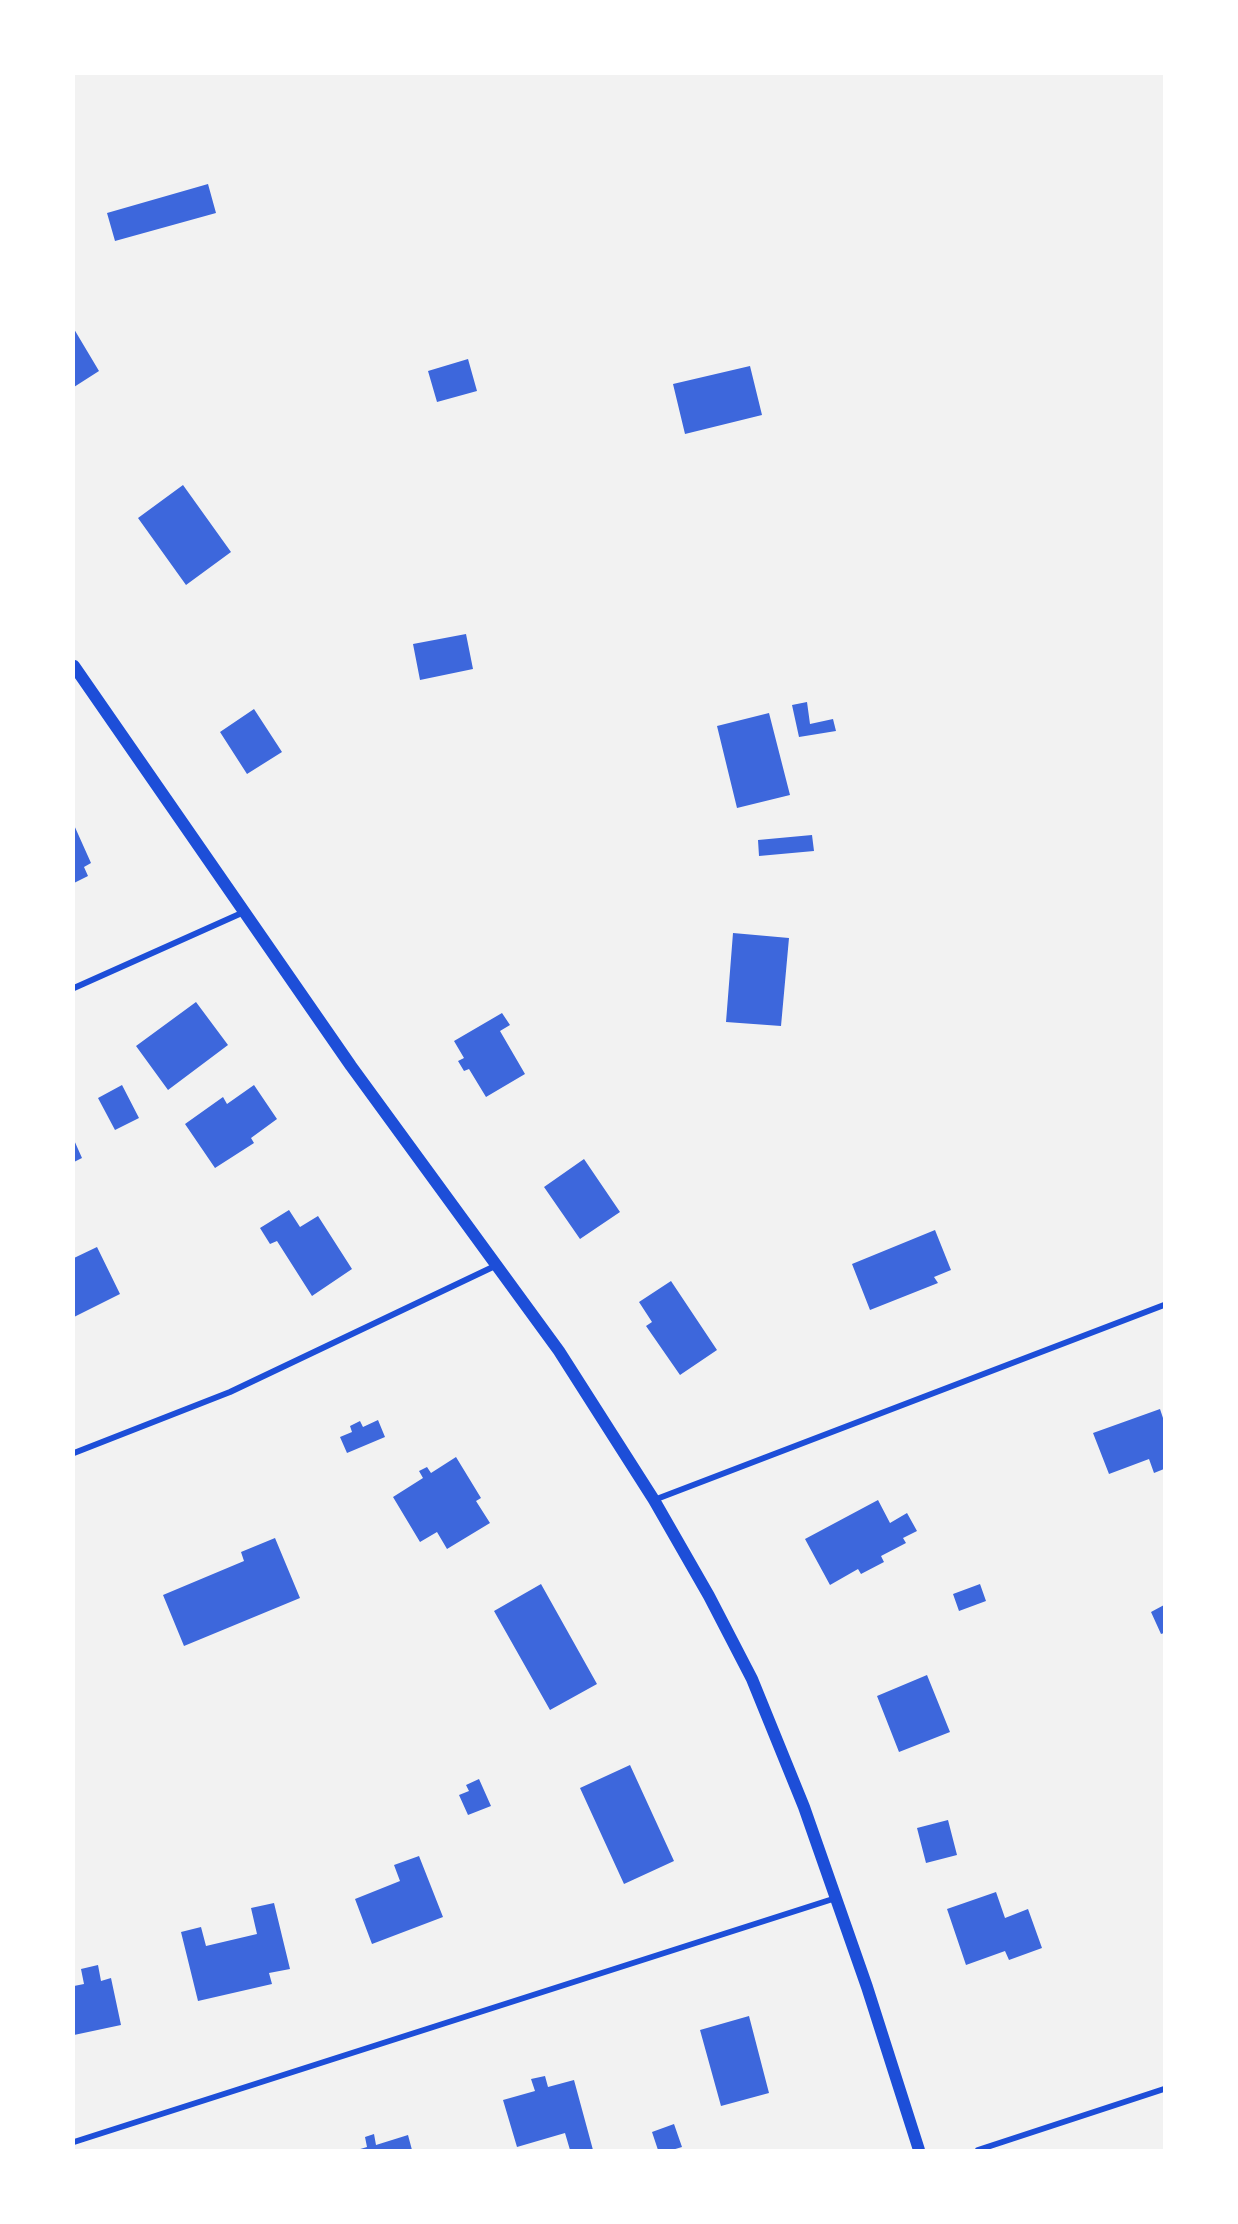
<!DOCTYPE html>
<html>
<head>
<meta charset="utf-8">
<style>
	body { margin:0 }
	#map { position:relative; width:1238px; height:2224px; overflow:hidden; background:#f2f2f2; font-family:Manrope,sans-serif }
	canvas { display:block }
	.frame { position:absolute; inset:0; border:75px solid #fff; pointer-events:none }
</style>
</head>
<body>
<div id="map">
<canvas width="1238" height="2224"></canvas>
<div class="frame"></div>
</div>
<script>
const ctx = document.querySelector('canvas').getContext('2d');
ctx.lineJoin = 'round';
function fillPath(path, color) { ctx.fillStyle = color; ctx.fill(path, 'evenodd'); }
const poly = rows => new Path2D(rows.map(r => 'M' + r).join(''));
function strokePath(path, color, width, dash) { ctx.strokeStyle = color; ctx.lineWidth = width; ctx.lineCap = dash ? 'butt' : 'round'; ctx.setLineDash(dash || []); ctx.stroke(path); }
fillPath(poly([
	[208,184,216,213,115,241,107,213],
	[74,329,99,371,74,387],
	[468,359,477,391,437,402,428,371],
	[750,366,762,415,685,434,673,384],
	[183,485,231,552,186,585,138,518],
	[466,634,473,669,420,680,413,644],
	[807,702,810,724,833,719,836,731,799,737,792,705],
	[254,709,282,752,247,774,220,732],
	[769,713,790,795,737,808,717,726],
	[74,825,91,863,84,867,88,876,74,883],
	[812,835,814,851,759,856,758,840],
	[733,933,789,938,781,1026,726,1022],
	[196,1002,228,1045,168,1090,136,1046],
	[502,1013,510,1025,500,1031,525,1074,486,1097,469,1069,464,1071,458,1061,464,1058,454,1041],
	[122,1085,139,1118,115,1130,98,1098],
	[254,1085,277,1119,251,1138,254,1143,215,1168,185,1124,223,1097,227,1104],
	[74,1140,82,1158,74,1162],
	[584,1159,620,1212,580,1239,544,1187],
	[289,1210,300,1227,318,1216,352,1269,312,1296,277,1241,270,1244,260,1228],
	[935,1230,951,1270,934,1277,938,1283,870,1310,852,1264],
	[97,1247,120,1294,74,1317,74,1258],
	[671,1281,717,1350,680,1375,646,1326,652,1322,639,1302],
	[1160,1409,1164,1421,1164,1469,1154,1473,1149,1459,1109,1474,1093,1433],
	[378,1420,385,1437,347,1453,340,1437,352,1432,350,1426,360,1421,363,1427],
	[456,1457,481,1498,476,1501,490,1523,447,1549,437,1532,420,1542,393,1497,423,1478,419,1471,427,1467,431,1473],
	[878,1500,890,1523,907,1513,917,1531,903,1538,906,1543,881,1556,884,1562,861,1574,858,1569,830,1585,805,1539],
	[275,1538,300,1598,184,1646,163,1595,244,1561,241,1552],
	[541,1584,597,1684,550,1710,494,1611],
	[980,1584,986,1601,959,1611,953,1594],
	[1164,1605,1164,1633,1161,1634,1151,1612],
	[927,1675,950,1732,899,1752,877,1696],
	[630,1765,674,1861,624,1884,580,1788],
	[479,1779,491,1806,468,1815,459,1795,469,1791,466,1785],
	[948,1820,957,1855,926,1863,917,1828],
	[419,1856,443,1917,372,1944,355,1899,400,1881,394,1865],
	[996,1892,1005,1918,1028,1909,1042,1948,1009,1960,1005,1951,966,1965,947,1909],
	[274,1903,290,1969,269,1973,272,1984,198,2001,181,1932,201,1927,206,1946,257,1934,251,1908],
	[98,1965,101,1981,111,1978,121,2025,74,2035,74,1986,84,1984,81,1969],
	[749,2016,769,2093,721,2106,700,2030],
	[545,2076,548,2087,574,2080,593,2150,570,2150,565,2133,517,2147,503,2100,535,2091,531,2079],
	[674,2124,682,2147,672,2150,658,2150,652,2132],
	[374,2134,376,2145,408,2135,412,2150,357,2150,367,2147,365,2137]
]), '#3d67dc');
strokePath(poly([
	[74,988,244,912],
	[74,1453,230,1392,495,1266],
	[654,1500,1164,1305],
	[74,2142,836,1898],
	[978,2150,1164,2089]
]), '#1d4ed8', 6);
strokePath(poly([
	[74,666,351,1066,559,1351,654,1500,709,1596,752,1679,804,1807,867,1987,919,2150]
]), '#1d4ed8', 12);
</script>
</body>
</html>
